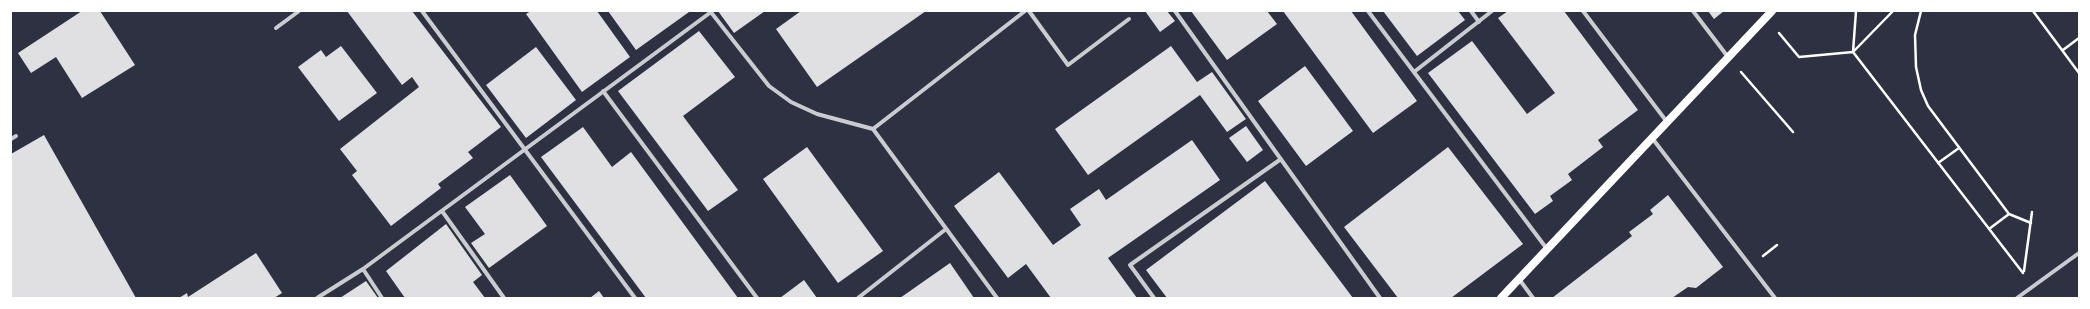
<!DOCTYPE html>
<html>
<head>
<meta charset="utf-8">
<style>
	body { margin:0 }
	#map { position:relative; width:2090px; height:309px; overflow:hidden; background:#2d3142; font-family:Barlow,sans-serif }
	canvas { display:block }
	.frame { position:absolute; inset:0; border:12px solid #fff; pointer-events:none }
</style>
</head>
<body>
<div id="map">
<canvas width="2090" height="309"></canvas>
<div class="frame"></div>
</div>
<script>
const ctx = document.querySelector('canvas').getContext('2d');
ctx.lineJoin = 'round';
function fillPath(path, color) { ctx.fillStyle = color; ctx.fill(path, 'evenodd'); }
const poly = rows => new Path2D(rows.map(r => 'M' + r).join(''));
function strokePath(path, color, width, dash) { ctx.strokeStyle = color; ctx.lineWidth = width; ctx.lineCap = dash ? 'butt' : 'round'; ctx.setLineDash(dash || []); ctx.stroke(path); }
fillPath(poly([
	[82,11,100,11,135,65,82,98,56,57,31,73,18,53],
	[347,11,412,11,501,127,468,152,473,158,438,184,441,188,391,226,352,175,357,171,340,149,419,87,412,77,402,85],
	[531,11,597,11,630,57,582,92,526,14],
	[608,11,688,11,689,12,636,50],
	[718,11,765,11,734,33],
	[801,11,926,11,817,87,776,29],
	[1145,11,1167,11,1175,21,1160,32],
	[1191,11,1267,11,1277,24,1227,60],
	[1283,11,1351,11,1417,101,1373,133],
	[1383,11,1458,11,1465,20,1417,56],
	[1508,11,1564,11,1638,110,1598,140,1603,147,1568,174,1572,180,1550,196,1553,201,1535,214,1428,73,1472,41,1527,114,1555,93,1498,18],
	[1708,11,1724,11,1714,19],
	[699,31,735,77,683,116,738,190,708,211,618,91],
	[341,46,377,93,339,121,298,67,321,50,326,57],
	[1171,46,1197,82,1212,72,1246,119,1227,132,1200,95,1088,175,1055,129],
	[536,47,576,100,526,138,486,85],
	[1305,66,1353,131,1306,166,1258,101],
	[1246,126,1263,150,1247,162,1229,138],
	[583,127,612,167,631,152,738,298,646,298,541,157],
	[44,135,136,298,11,298,11,154],
	[1192,140,1220,180,1108,258,1137,298,1051,298,1026,264,1008,278,954,206,999,172,1053,245,1081,225,1070,209,1099,189,1106,200],
	[807,147,883,251,838,283,763,179],
	[1448,147,1523,244,1451,298,1398,298,1344,227],
	[510,175,547,226,489,268,471,243,485,234,465,207],
	[1265,181,1353,298,1167,298,1146,270],
	[1668,195,1723,267,1696,288,1688,287,1672,298,1552,298,1632,236,1629,232,1653,214,1650,210],
	[446,224,482,275,473,282,485,298,405,298,386,271],
	[256,253,282,293,274,298,179,298,187,293,188,297],
	[950,263,974,298,900,298],
	[804,280,817,298,780,298],
	[366,281,378,298,340,298],
	[599,291,604,298,590,298]
]), '#e0e0e3');
strokePath(poly([
	[1856,11,1853,52,2023,273],
	[1921,11,1915,35,1916,67,1921,90,1928,106,2009,214,2031,223],
	[2033,11,2079,73],
	[1779,33,1799,57,1853,52,1893,11],
	[2063,50,2079,38],
	[1741,72,1793,132],
	[1938,163,1959,148],
	[1989,229,2009,214],
	[1763,256,1777,245],
	[2024,271,2032,212]
]), '#fff', 2.5);
strokePath(poly([
	[422,11,635,298],
	[710,11,769,86,791,102,817,114,873,129,997,298],
	[1029,11,1068,65,1129,19],
	[1175,11,1380,298],
	[1368,11,1547,249],
	[1471,11,1479,22],
	[1583,11,1667,122],
	[1693,11,1728,57],
	[276,28,299,11],
	[1414,72,1492,11],
	[603,91,757,298],
	[873,129,1025,11],
	[1652,138,1775,298],
	[11,139,16,136],
	[442,211,504,298],
	[363,269,382,298],
	[1519,279,1533,298],
	[317,298,363,269,711,12],
	[858,298,946,229],
	[1154,298,1130,265,1281,159],
	[2017,298,2079,253]
]), '#caccd0', 4);
strokePath(poly([
	[1501,298,1772,11]
]), '#fff', 8);
</script>
</body>
</html>
